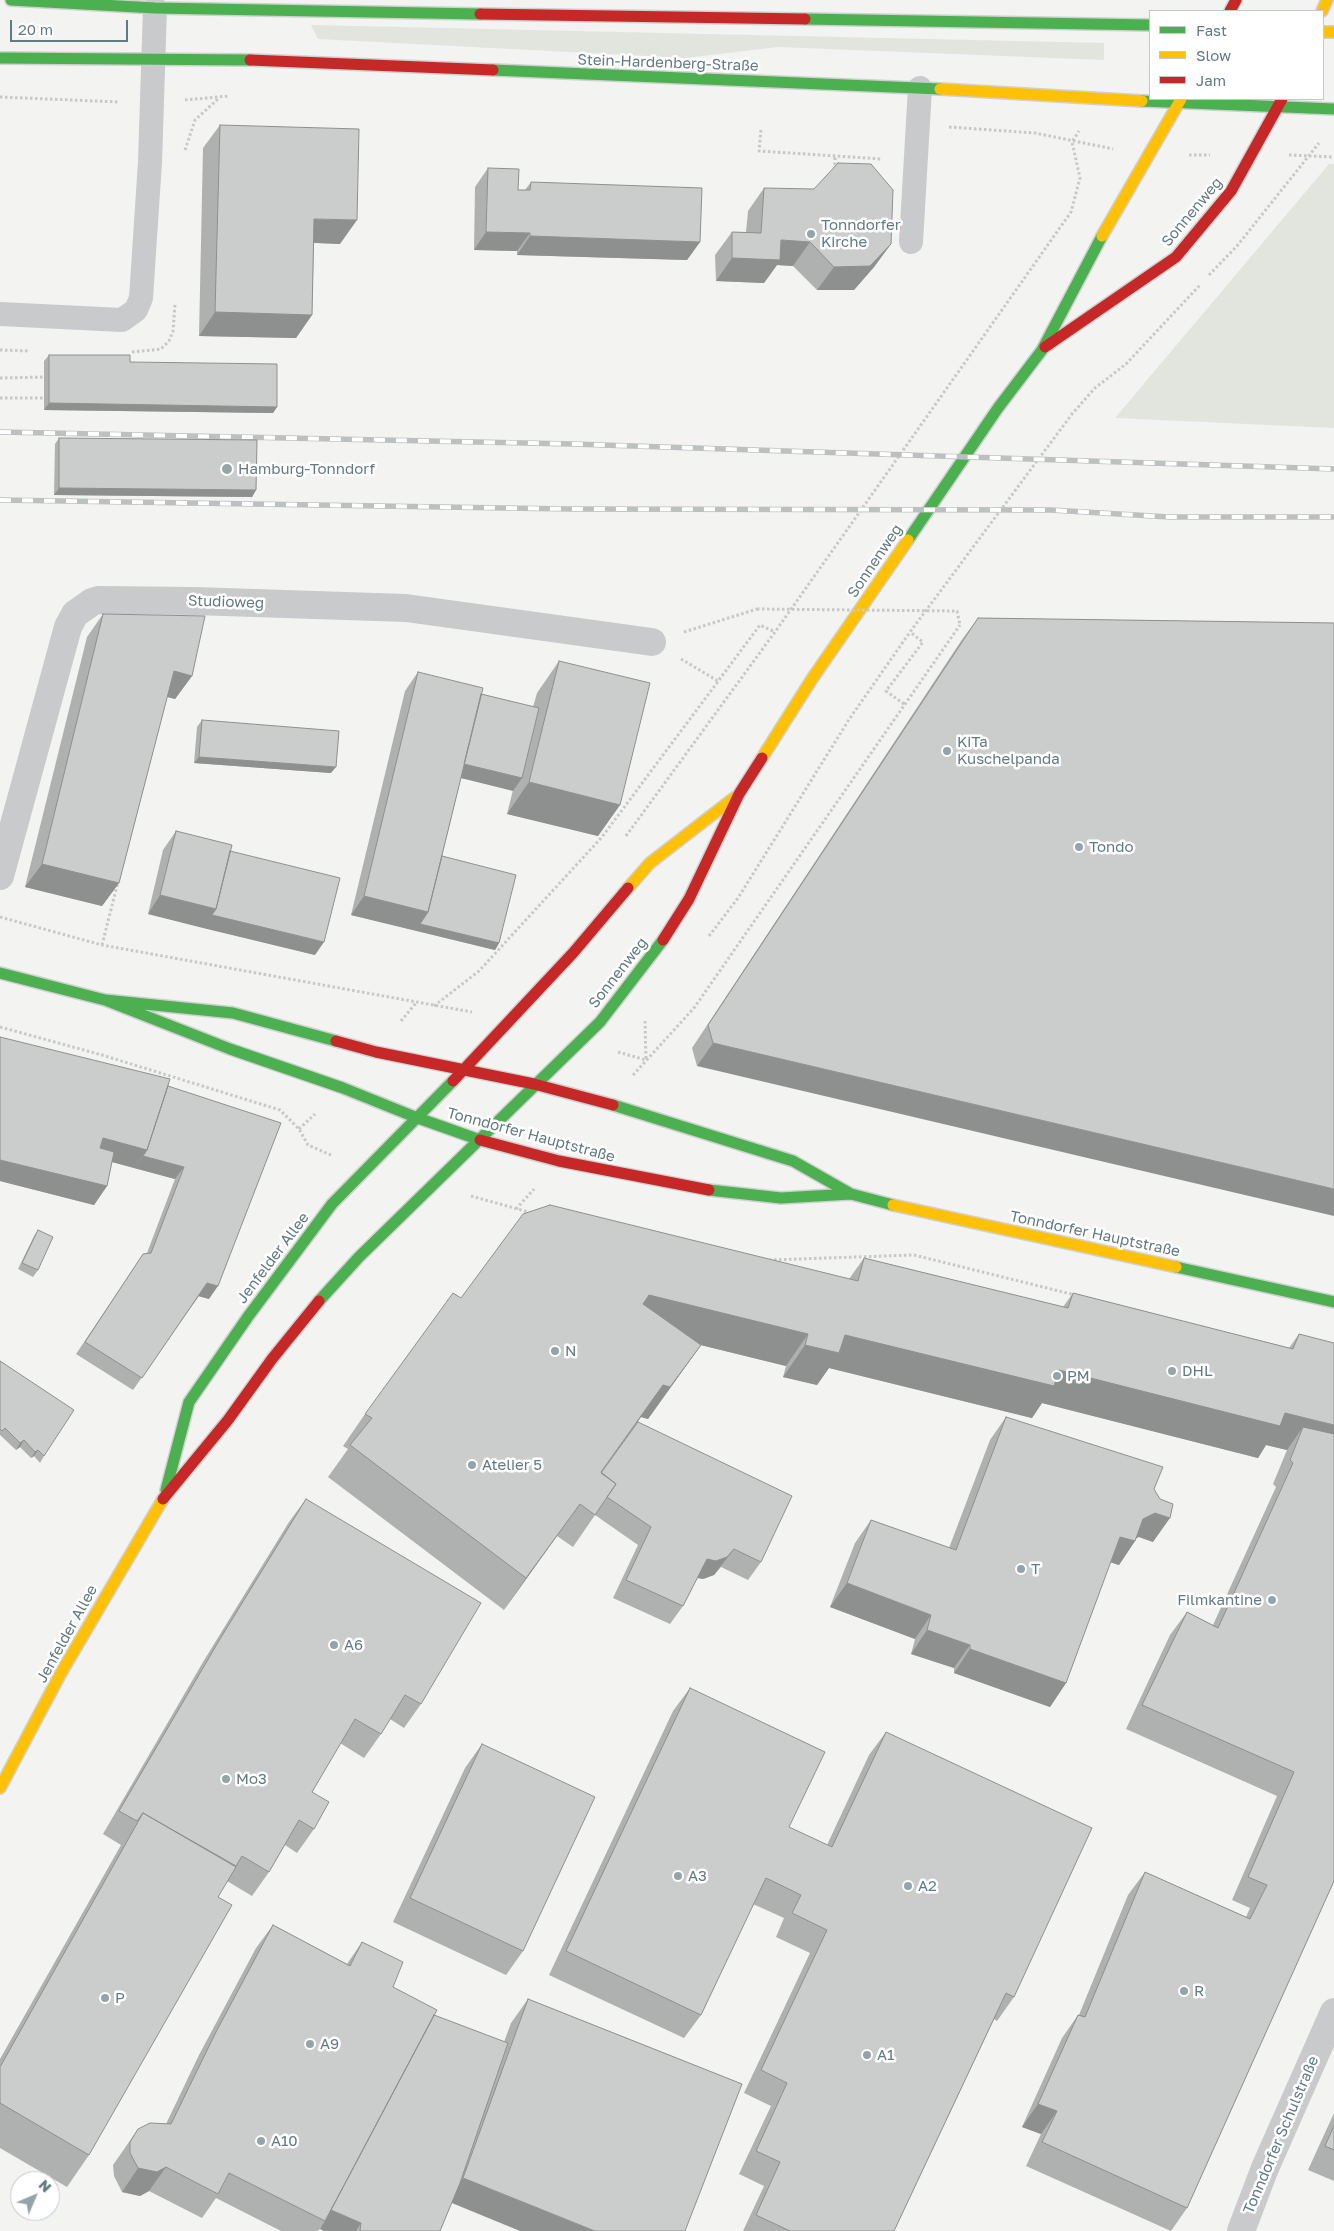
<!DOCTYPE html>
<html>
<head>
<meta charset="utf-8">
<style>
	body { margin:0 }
	#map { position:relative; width:1334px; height:2231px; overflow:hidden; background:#f3f3f1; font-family:"Golos Text",sans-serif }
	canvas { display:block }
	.legend { position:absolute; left:1149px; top:10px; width:175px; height:90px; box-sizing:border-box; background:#fff; border:1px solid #c0cacd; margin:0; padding:6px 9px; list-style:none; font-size:15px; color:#627a82 }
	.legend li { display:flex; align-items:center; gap:10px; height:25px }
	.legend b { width:25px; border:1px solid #c0cacd }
	.north { position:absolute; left:10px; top:2171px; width:50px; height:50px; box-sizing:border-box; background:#fff; border:1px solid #c0cacd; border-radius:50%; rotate:45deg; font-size:14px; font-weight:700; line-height:20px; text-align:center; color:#627a82 }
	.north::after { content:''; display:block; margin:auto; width:18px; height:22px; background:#95a4a9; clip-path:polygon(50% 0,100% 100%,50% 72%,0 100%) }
	.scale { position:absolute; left:10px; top:20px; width:118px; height:22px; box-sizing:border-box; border:2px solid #627a82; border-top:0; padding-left:6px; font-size:15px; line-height:18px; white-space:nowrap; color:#627a82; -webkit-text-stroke:4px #fff; paint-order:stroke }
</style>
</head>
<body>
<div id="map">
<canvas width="1334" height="2231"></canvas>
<ul class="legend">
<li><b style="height:6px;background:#4caf50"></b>Fast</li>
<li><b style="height:6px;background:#ffc107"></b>Slow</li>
<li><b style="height:6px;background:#c62828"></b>Jam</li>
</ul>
<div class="north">N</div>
<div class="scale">20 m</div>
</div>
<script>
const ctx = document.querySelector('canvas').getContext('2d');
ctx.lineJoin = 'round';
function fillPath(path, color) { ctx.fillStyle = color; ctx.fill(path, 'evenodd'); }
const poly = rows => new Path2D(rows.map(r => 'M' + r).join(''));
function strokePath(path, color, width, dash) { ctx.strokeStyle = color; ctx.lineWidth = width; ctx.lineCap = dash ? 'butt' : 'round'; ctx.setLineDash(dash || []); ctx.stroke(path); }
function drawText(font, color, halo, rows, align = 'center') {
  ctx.font = font + ' "Golos Text",sans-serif'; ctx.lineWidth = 5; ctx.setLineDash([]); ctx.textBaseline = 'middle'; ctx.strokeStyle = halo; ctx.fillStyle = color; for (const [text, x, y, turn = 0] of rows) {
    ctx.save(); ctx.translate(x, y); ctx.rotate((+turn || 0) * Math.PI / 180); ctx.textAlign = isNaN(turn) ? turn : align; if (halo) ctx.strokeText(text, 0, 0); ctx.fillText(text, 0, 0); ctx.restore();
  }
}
fillPath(poly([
	[311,25,1104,43,1104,60,778,47,685,58,318,39],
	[1329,164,1334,164,1334,428,1115,418]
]), '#e2e5de');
const fast = poly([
	[11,0,155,8,480,14],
	[805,19,1150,25],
	[0,58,250,60],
	[493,70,940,89],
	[1142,101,1334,109],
	[908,540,998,408,1042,350,1102,236],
	[0,973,105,1000,230,1049,343,1088,415,1117,480,1140],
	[105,1000,233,1013,336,1041],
	[613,1105,793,1161,851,1194,893,1205],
	[709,1190,781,1198,851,1194],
	[1176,1267,1334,1302],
	[319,1301,359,1257,600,1022,663,940],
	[166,1490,189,1402,247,1318,332,1204,453,1081]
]);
const slow = poly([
	[1322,11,1327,0],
	[1323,32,1334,32],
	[940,89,1142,101],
	[1102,236,1181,99],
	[762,758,812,679,908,540],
	[628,888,650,863,734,798],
	[893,1205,1176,1267],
	[0,1788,61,1673,163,1499]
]);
const jam = poly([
	[1230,11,1236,0],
	[480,14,805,19],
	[250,60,493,70],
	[1045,347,1176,257,1231,191,1282,99],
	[663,940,689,899,739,794,762,758],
	[336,1041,376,1052,534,1084,613,1105],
	[453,1081,573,953,628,888],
	[480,1140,559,1161,709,1190],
	[163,1499,228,1420,272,1359,319,1301]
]);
strokePath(fast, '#cfd1d1', 14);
strokePath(slow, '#cfd1d1', 14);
strokePath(jam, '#cfd1d1', 14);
strokePath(poly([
	[0,97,119,102],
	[185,100,229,96],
	[949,127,1035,133,1113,149],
	[761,130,759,151,882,159],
	[185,150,195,120,218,99],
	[1189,155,1210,155],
	[1289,155,1334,157],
	[835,170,835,156],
	[1209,275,1237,246,1319,143],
	[0,350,30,351],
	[132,352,161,349,169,341,173,331,175,304],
	[0,378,47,377],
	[0,398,48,398],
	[684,632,757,609],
	[681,659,718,681],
	[904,704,886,691,923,642,910,632],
	[626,836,775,632,1071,212,1080,178,1072,142,1079,131],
	[0,917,102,945,472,1012],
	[709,936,738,898,850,718,910,632,1072,414,1095,388,1126,364,1200,285],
	[102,945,118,882],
	[434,1006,479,971,602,837,760,625,775,632],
	[401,1021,416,1003],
	[645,1021,646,1060],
	[0,1027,102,1055,280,1110,299,1129,308,1145,331,1155],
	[618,1052,646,1060],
	[633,1075,694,1008,960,625],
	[299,1129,315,1114],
	[471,1196,532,1213],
	[516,1209,534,1189],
	[769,1260,914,1255,1075,1295]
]), '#c7c8c8', 3, [2.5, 2.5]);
strokePath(poly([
	[911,242,920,88],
	[0,314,122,320,136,310,141,298,150,162,155,8]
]), '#c8cacb', 24);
strokePath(poly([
	[0,876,68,627,75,614,92,602,98,600,194,601,406,608,652,642],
	[1241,2231,1265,2168,1334,2012]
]), '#c8cacb', 28);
strokePath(fast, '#4caf50', 11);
strokePath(slow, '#ffc107', 11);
strokePath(jam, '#c62828', 11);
const rail = poly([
	[0,432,572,444,1334,469],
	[0,500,569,509,1051,510,1169,517,1334,517]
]);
strokePath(rail, '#bdc0c1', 5.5);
strokePath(rail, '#fff', 4, [11]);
strokePath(poly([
	[757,609,957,611,960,625]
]), '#c7c8c8', 3, [2.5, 2.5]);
fillPath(poly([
	[220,125,340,244,314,243,312,315,296,338,199,336,203,148],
	[488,168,518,190,525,190,531,182,700,242,687,260,517,255,517,251,474,250,475,187],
	[764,188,891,244,874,267,854,290,817,290,793,266,777,265,764,283,716,281,715,255,732,232,746,232,748,211],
	[49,355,130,362,277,407,273,413,44,410,44,361],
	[59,438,256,490,252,497,54,495,55,444],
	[103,614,192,676,175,699,167,697,119,883,102,906,25,887,87,637],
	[978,618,1334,623,697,1066,692,1048,961,641],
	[559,661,620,805,598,836,507,814,513,790,461,778,442,856,499,943,495,950,351,915,405,691,418,672,481,694,533,707,537,693],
	[202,720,331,773,194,763,197,727],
	[176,831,230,851,315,955,148,914,163,850],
	[168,1086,209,1299,199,1296,133,1390,76,1354,143,1254,147,1253,175,1179,112,1162,107,1186,94,1205,0,1181],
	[38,1230,38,1270,33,1277,18,1269,34,1236],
	[864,1258,1063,1307,1073,1293,1289,1348,1299,1334,1334,1881,1187,2208,1171,2231,1026,2166,1041,2134,1022,2127,1062,2038,1078,2015,1079,2015,1128,1895,1145,1872,1246,1917,1250,1908,1232,1900,1277,1796,1126,1729,1170,1635,1187,1612,1213,1625,1276,1487,1273,1484,1287,1450,1266,1445,1258,1458,1042,1403,1032,1418,829,1368,817,1385,783,1377,786,1366,701,1345,648,1419,641,1417,601,1472,761,1562,748,1580,721,1567,714,1575,703,1579,697,1578,683,1606,670,1624,613,1598,638,1545,595,1515,573,1547,557,1536,504,1610,328,1477,348,1449,343,1446,365,1414,461,1298,849,1279],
	[0,1361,44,1456,40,1463,34,1456,31,1458,20,1447,16,1450,0,1435],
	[1006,1417,1154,1489,1153,1542,1139,1537,1136,1538,1135,1541,1119,1565,1110,1562,1066,1683,1050,1707,954,1673,954,1668,911,1654,915,1639,830,1607,855,1543,871,1520,949,1548,990,1440],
	[306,1499,421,1704,404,1728,390,1719,381,1734,364,1758,340,1743,312,1792,314,1829,297,1853,285,1845,269,1872,252,1896,227,1881,218,1897,89,2155,67,2187,0,2148,0,2059,121,1845,103,1834,203,1662,289,1522],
	[690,1688,789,1827,827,1845,869,1755,886,1732,1014,1997,997,2021,994,2019,894,2231,743,2231,764,2186,739,2174,771,2106,744,2093,810,1953,776,1937,784,1918,753,1904,701,2015,684,2038,549,1975,673,1711],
	[482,1744,523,1951,506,1975,393,1922,465,1768],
	[273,1925,347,1964,362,1942,393,1987,434,2015,504,2042,511,2023,528,1999,742,2084,451,2203,440,2231,324,2231,320,2229,318,2231,281,2231,216,2198,202,2218,149,2191,140,2196,122,2192,114,2176,113,2165,138,2129,166,2124,199,2055,256,1948],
	[1334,2113,1334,2181,1308,2170]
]), '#afb0b0');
fillPath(poly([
	[314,219,357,220,340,244,298,242],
	[486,232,530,233,517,251,474,250],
	[530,236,700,242,687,260,517,255],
	[781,240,810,242,793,266,777,265,764,283,716,281,732,258],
	[891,244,874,267,854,290,817,290,834,267],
	[215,312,312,315,296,338,199,336],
	[49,403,277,407,273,413,44,410],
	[59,488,256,490,252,497,54,495],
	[174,671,192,676,175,699,157,694],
	[199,757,336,767,331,773,194,763],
	[462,764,522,778,513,791,453,776],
	[529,782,620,805,598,836,507,814],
	[42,864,119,883,102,906,25,887],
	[160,895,216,909,203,928,148,914],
	[364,896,428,912,499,943,495,950,351,915],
	[212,915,324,942,315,955,203,928],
	[713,1043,1334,1189,1334,1216,697,1066],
	[103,1138,147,1150,134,1168,90,1156],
	[143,1156,184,1167,175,1179,134,1168],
	[0,1160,107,1186,94,1205,0,1181],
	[207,1283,218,1286,209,1299,198,1296],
	[649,1295,808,1334,786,1366,627,1327],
	[845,1335,1059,1370,1285,1413,1334,1425,1334,1462,1303,1427,1287,1450,1266,1445,1258,1458,1042,1403,1032,1418,829,1368,817,1385,783,1377,805,1345],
	[701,1345,648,1419,641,1417,591,1486,663,1385],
	[24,1440,20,1447,16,1450,20,1443],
	[38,1450,34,1456,31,1458,35,1452],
	[580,1504,557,1536,504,1610,526,1578],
	[1155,1513,1170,1518,1153,1542,1139,1537,1132,1540,1135,1541,1119,1565,1103,1560,1120,1537,1143,1519],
	[734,1549,714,1575,703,1579,694,1577,707,1559],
	[847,1583,931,1615,915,1639,830,1607],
	[927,1630,970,1645,954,1668,911,1654],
	[970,1649,1066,1683,1050,1707,954,1673],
	[1038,2104,1057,2111,1041,2134,1022,2127],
	[166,2167,149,2191,140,2196,122,2192,138,2168],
	[463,2178,595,2231,520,2231,447,2201],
	[330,2210,361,2223,356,2231,324,2231,320,2229,325,2221]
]), '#8e9090');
const building = poly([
	[220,125,359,129,357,220,314,219,312,315,215,312,220,125],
	[838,163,871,164,893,190,891,244,870,266,834,267,810,242,781,240,780,260,732,258,732,232,761,233,764,188,814,189,838,163],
	[488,168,519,169,518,190,530,190,531,182,702,188,700,242,530,236,530,233,486,232,488,168],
	[49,355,130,355,130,362,277,364,277,407,49,403,49,355],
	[59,438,257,440,256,490,59,488,59,438],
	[103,614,205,616,192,676,174,671,119,883,42,864,103,614],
	[978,618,1334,623,1334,1189,713,1043,708,1025,978,618],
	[559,661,650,683,620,805,529,782,559,661],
	[418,672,483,688,428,912,364,896,418,672],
	[481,694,539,708,522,778,464,764,481,694],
	[202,720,339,731,336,767,199,757,202,720],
	[176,831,232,845,216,909,160,895,176,831],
	[230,851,340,878,324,942,212,915,216,909,230,851],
	[442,856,516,875,499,943,420,924,428,912,442,856],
	[0,1037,170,1079,147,1150,103,1138,100,1148,114,1152,107,1186,0,1160,0,1037],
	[168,1086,281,1123,218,1286,207,1283,142,1378,85,1342,143,1254,151,1253,184,1167,143,1156,147,1150,168,1086],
	[550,1205,858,1281,864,1258,1068,1308,1073,1293,1293,1349,1299,1334,1334,1343,1334,1425,1285,1413,1280,1426,1059,1370,1054,1386,845,1335,839,1353,805,1345,808,1334,649,1295,643,1304,701,1345,670,1387,663,1385,601,1472,616,1484,595,1515,580,1504,526,1578,350,1445,372,1418,365,1414,453,1293,461,1298,523,1214,550,1205],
	[38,1230,53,1237,38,1270,22,1263,38,1230],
	[0,1361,74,1410,44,1456,38,1450,35,1452,24,1440,20,1443,5,1428,2,1431,0,1429,0,1361],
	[1006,1417,1163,1467,1154,1489,1160,1499,1173,1504,1170,1518,1155,1513,1143,1519,1135,1541,1120,1537,1066,1683,970,1649,970,1645,927,1630,931,1615,847,1583,871,1520,956,1550,1006,1417],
	[638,1422,792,1496,761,1562,734,1549,727,1557,716,1561,707,1559,683,1606,626,1580,651,1527,607,1497,616,1484,601,1473,638,1422],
	[1303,1427,1334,1434,1334,1881,1187,2208,1042,2142,1057,2111,1038,2104,1078,2015,1085,2017,1145,1872,1250,1919,1267,1885,1248,1877,1294,1772,1142,1705,1187,1612,1218,1628,1293,1463,1290,1460,1303,1427],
	[306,1499,481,1603,421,1704,405,1695,381,1734,355,1719,312,1792,329,1802,314,1829,299,1820,269,1872,242,1856,236,1866,143,1813,137,1821,119,1811,220,1639,306,1499],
	[690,1688,825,1752,789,1827,832,1847,886,1732,1092,1828,1014,1997,1006,1993,894,2231,790,2231,756,2215,780,2162,756,2151,787,2083,761,2070,827,1930,792,1913,801,1895,766,1878,701,2015,566,1951,690,1688],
	[482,1744,595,1797,523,1951,410,1898,482,1744],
	[143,1813,236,1867,218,1897,232,1905,89,2155,0,2103,0,2067,143,1813],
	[273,1925,350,1966,362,1942,403,1962,393,1987,437,2010,325,2221,229,2173,218,2194,166,2167,157,2172,138,2168,130,2153,130,2142,138,2129,150,2123,171,2124,216,2032,273,1925],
	[528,1999,742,2084,685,2231,595,2231,463,2178,528,1999],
	[434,2015,508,2043,460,2183,440,2231,360,2231,361,2223,331,2210,434,2015],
	[1334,2126,1334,2150,1325,2146,1334,2126]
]);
fillPath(building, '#cbcdcd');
strokePath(building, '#8e9090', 1);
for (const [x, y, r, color] of [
	[811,234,5,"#95a4a9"],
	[227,469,6,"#95a4a9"],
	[947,751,5,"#95a4a9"],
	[1079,847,5,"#95a4a9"],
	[555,1351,5,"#95a4a9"],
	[1172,1371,5,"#95a4a9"],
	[1057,1376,5,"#95a4a9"],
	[472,1465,5,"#95a4a9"],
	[1021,1569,5,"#95a4a9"],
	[1272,1600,5,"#95a4a9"],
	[334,1645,5,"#95a4a9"],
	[226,1779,5,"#95a4a9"],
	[678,1876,5,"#95a4a9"],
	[908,1886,5,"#95a4a9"],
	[1184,1991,5,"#95a4a9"],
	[105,1998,5,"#95a4a9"],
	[310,2044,5,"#95a4a9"],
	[867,2055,5,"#95a4a9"],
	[261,2141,5,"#95a4a9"]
]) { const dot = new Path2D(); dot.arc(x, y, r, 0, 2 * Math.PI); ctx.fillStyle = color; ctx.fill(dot); strokePath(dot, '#fff', 2); }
drawText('15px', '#627a82', '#fff', [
	["Stein-Hardenberg-Straße",668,63,2],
	["Sonnenweg",1192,212,-50],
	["Sonnenweg",875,561,-56],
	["Studioweg",226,602,2],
	["Sonnenweg",618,973,-52],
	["Tonndorfer Hauptstraße",531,1135,15],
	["Tonndorfer Hauptstraße",1095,1234,12],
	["Jenfelder Allee",273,1258,-53],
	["Jenfelder Allee",67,1634,-61],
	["Tonndorfer Schulstraße",1281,2135,-67]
]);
drawText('15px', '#627a82', '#fff', [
	["Tonndorfer",821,225],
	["Kirche",821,242],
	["Hamburg-Tonndorf",238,469],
	["KiTa",957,742],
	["Kuschelpanda",957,759],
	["Tondo",1089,847],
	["N",565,1351],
	["DHL",1182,1371],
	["PM",1067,1376],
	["Atelier 5",482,1465],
	["T",1031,1569],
	["Filmkantine",1262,1600,"right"],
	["A6",344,1645],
	["Mo3",236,1779],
	["A3",688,1876],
	["A2",918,1886],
	["R",1194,1991],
	["P",115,1998],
	["A9",320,2044],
	["A1",877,2055],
	["A10",271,2141]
], 'left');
</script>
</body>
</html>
